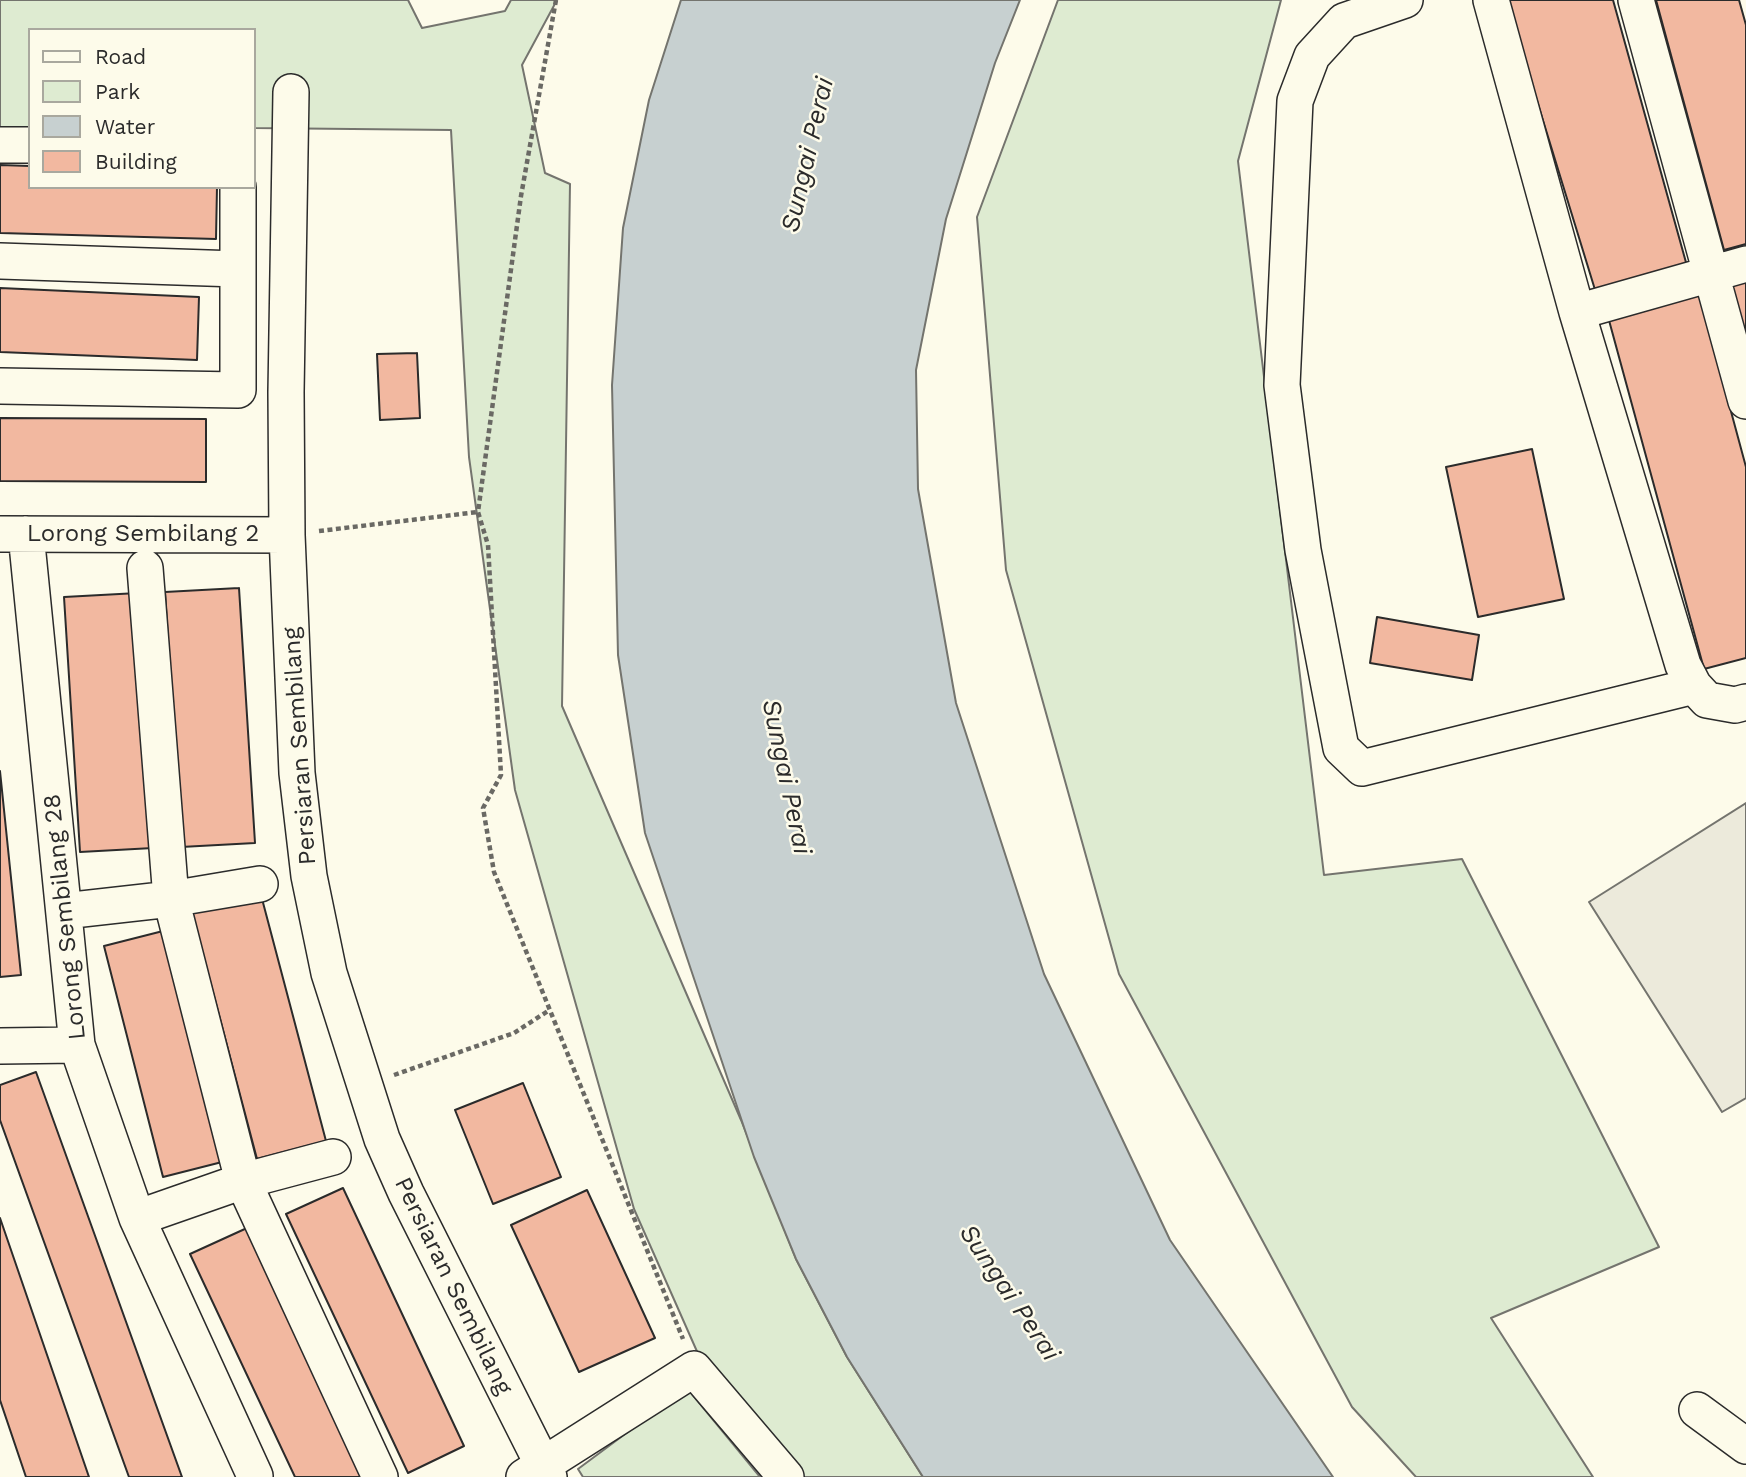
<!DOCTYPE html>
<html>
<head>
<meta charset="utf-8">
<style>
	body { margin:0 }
	#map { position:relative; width:1746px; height:1477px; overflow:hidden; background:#fdfbea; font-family:"Work Sans",sans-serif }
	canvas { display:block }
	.legend { position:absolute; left:28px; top:28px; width:228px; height:161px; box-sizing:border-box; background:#fdfbea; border:2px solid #a9a89e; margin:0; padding:9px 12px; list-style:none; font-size:21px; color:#2b2b2b }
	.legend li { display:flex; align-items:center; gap:14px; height:35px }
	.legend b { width:35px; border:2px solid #a9a89e }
</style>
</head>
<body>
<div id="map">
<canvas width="1746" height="1477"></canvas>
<ul class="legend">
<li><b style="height:9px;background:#fdfbea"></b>Road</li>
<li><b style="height:19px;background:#deebd1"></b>Park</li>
<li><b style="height:19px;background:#c7d0d0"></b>Water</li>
<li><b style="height:19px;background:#f2b8a0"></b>Building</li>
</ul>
</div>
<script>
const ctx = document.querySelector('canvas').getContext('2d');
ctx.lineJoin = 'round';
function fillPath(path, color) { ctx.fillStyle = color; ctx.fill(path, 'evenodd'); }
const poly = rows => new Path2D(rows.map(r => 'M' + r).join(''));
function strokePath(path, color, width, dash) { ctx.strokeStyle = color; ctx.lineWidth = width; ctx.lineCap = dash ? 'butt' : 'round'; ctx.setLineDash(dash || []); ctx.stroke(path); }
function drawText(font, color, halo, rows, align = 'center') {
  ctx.font = font + ' "Work Sans",sans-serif'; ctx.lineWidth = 5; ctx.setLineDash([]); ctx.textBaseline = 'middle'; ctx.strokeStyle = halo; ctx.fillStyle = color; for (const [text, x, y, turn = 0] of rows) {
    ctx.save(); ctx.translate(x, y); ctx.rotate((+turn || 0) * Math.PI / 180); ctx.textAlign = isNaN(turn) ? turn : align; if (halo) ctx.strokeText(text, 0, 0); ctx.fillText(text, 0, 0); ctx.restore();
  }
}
const green = poly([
	[0,0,408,0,422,28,505,11,511,0,557,0,522,65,545,173,570,184,562,706,741,1120,796,1259,847,1357,923,1477,799,1477,703,1365,634,1209,515,790,469,457,451,130,254,128,254,30,30,30,30,127,0,127,0,0],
	[1058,0,1281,0,1238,161,1324,875,1462,859,1659,1247,1491,1318,1593,1477,1416,1477,1352,1407,1119,974,1006,570,977,217,1058,0],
	[687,1388,760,1477,583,1477,578,1469,687,1388]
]);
fillPath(green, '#deebd1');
strokePath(green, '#74746e', 2);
const parking = poly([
	[1746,803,1746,1098,1722,1112,1589,902,1746,803]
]);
fillPath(parking, '#eceadb');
strokePath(parking, '#74746e', 2);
const water = poly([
	[681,0,1020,0,995,63,946,219,916,370,918,489,956,703,1044,974,1170,1240,1333,1477,923,1477,847,1357,796,1259,754,1157,645,833,618,655,612,385,623,228,649,100,681,0]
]);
fillPath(water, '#c7d0d0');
strokePath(water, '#74746e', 2);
const building = poly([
	[1506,0,1613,0,1687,266,1596,293,1506,0],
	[1656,0,1739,0,1746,25,1746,244,1724,250,1656,0],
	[0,165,30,166,30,187,217,187,216,239,0,233,0,165],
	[1746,272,1746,375,1719,279,1746,272],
	[0,288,199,297,197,360,0,352,0,288],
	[1698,289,1746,467,1746,658,1704,669,1607,313,1698,289],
	[417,353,420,418,380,420,377,354,417,353],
	[0,418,206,419,206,482,0,481,0,418],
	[1532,449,1564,599,1478,617,1446,467,1532,449],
	[239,588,255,843,181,847,165,592,239,588],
	[138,593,153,848,80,852,64,597,138,593],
	[1377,617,1479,635,1472,680,1370,663,1377,617],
	[0,771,21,975,0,977,0,771],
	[261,895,326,1141,257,1159,192,913,261,895],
	[167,930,226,1161,163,1177,104,946,167,930],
	[36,1072,182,1477,129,1477,0,1120,0,1085,36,1072],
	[523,1083,561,1177,493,1204,455,1110,523,1083],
	[343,1188,464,1446,408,1473,286,1214,343,1188],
	[587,1190,655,1338,579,1372,511,1225,587,1190],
	[0,1218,89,1477,26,1477,0,1400,0,1218],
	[247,1228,364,1477,295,1477,190,1254,247,1228]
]);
fillPath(building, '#f2b8a0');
strokePath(building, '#2b2b2b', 2);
const minor = poly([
	[1405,0,1344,21,1312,56,1295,101,1282,385,1303,550,1341,748,1362,768,1694,686],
	[1491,0,1577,312,1683,665,1694,686,1707,700,1735,705,1746,702],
	[1636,0,1746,401],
	[291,92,286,392,287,535,297,773,309,876,329,973,382,1139,406,1193,549,1477],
	[0,145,30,145],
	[0,261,237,269],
	[1577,312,1746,264],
	[0,386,238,390,238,187],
	[0,534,287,535],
	[26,534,77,1045,137,1218,255,1476],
	[145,568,171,899,243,1181,380,1477],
	[64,911,171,899,260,884],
	[0,1046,77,1045],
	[137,1218,243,1181,333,1157],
	[1697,1410,1746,1446],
	[524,1477,694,1369,786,1477]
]);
strokePath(minor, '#2b2b2b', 38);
strokePath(poly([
	[556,0,521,196,478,512,488,545,501,775,483,808,494,872,683,1339],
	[319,531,478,512],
	[394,1075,514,1033,548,1011]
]), '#6a6964', 4.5, [5, 3.5]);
strokePath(minor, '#fdfbea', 35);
drawText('24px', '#2b2b2b', '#fdfbea', [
	["Lorong Sembilang 2",143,534],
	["Persiaran Sembilang",300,746,-94],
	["Lorong Sembilang 28",65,917,-96],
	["Persiaran Sembilang",453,1286,64]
]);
drawText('italic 26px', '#2b2b2b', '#fdfbea', [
	["Sungai Perai",808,155,-77],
	["Sungai Perai",786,777,78],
	["Sungai Perai",1009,1293,56]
]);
</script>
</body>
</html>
